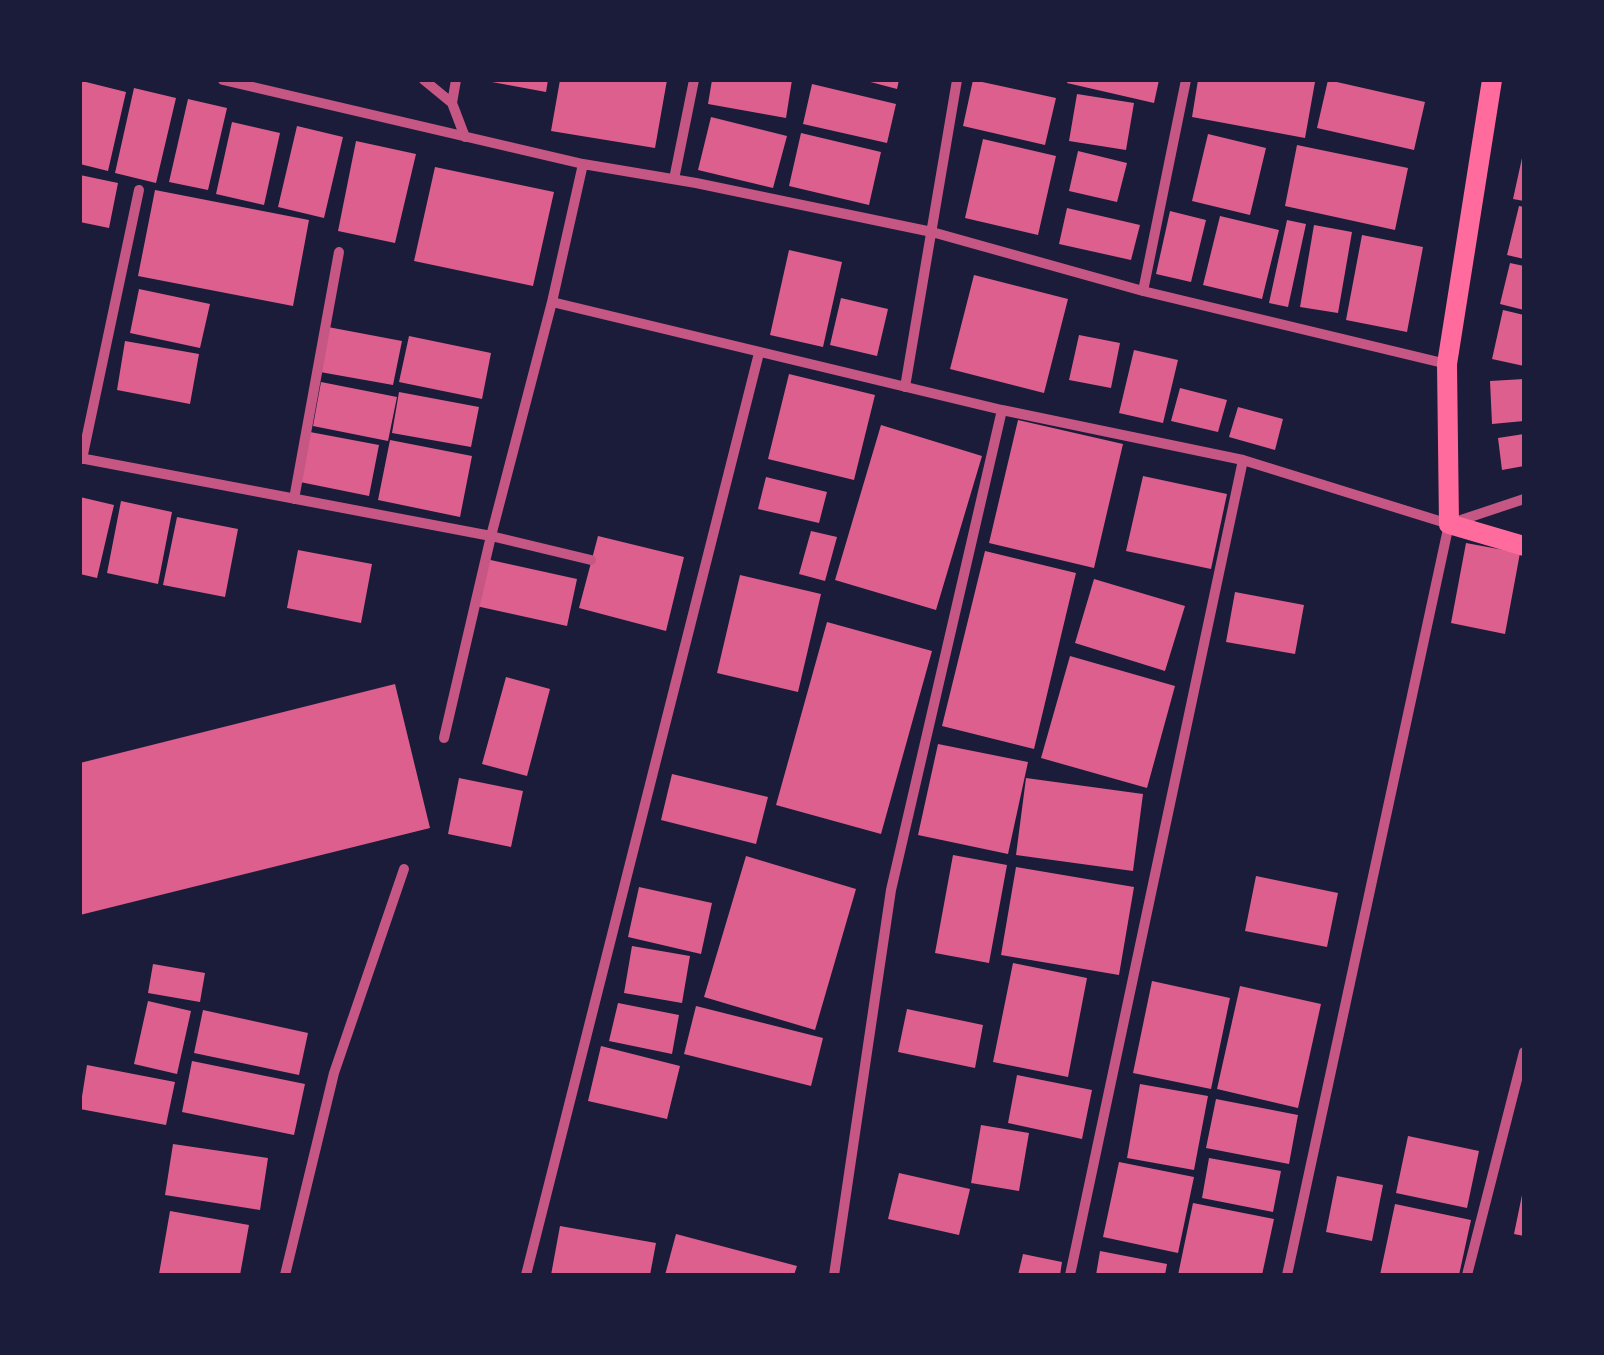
<!DOCTYPE html>
<html>
<head>
<meta charset="utf-8">
<style>
	body { margin:0 }
	#map { position:relative; width:1604px; height:1355px; overflow:hidden; background:#1b1b3a; font-family:Commissioner,sans-serif }
	canvas { display:block }
	.frame { position:absolute; inset:0; border:82px solid #1b1b3a; pointer-events:none }
</style>
</head>
<body>
<div id="map">
<canvas width="1604" height="1355"></canvas>
<div class="frame"></div>
</div>
<script>
const ctx = document.querySelector('canvas').getContext('2d');
ctx.lineJoin = 'round';
function fillPath(path, color) { ctx.fillStyle = color; ctx.fill(path, 'evenodd'); }
const poly = rows => new Path2D(rows.map(r => 'M' + r).join(''));
function strokePath(path, color, width, dash) { ctx.strokeStyle = color; ctx.lineWidth = width; ctx.lineCap = dash ? 'butt' : 'round'; ctx.setLineDash(dash || []); ctx.stroke(path); }
fillPath(poly([
	[492,80,548,80,546,92,492,82],
	[560,80,667,80,655,148,551,131],
	[712,80,792,80,786,118,708,104],
	[863,80,899,80,897,89],
	[973,80,1056,98,1045,145,963,126],
	[1068,80,1159,80,1154,103,1067,83],
	[1198,80,1304,80,1315,82,1305,138,1192,117],
	[1328,80,1425,102,1414,150,1317,128],
	[82,81,126,92,108,171,80,164],
	[812,84,896,104,887,143,803,124],
	[134,88,176,98,156,183,115,173],
	[1077,94,1134,103,1126,150,1069,141],
	[188,99,227,108,208,190,169,182],
	[711,117,787,136,773,188,698,170],
	[232,122,280,133,264,205,216,194],
	[297,126,343,137,324,218,278,207],
	[801,133,881,152,869,205,789,186],
	[1208,134,1266,148,1250,215,1192,201],
	[983,139,1056,156,1038,235,965,218],
	[356,141,416,154,395,243,338,231],
	[1297,145,1408,168,1395,230,1285,206],
	[1078,151,1127,163,1117,202,1069,191],
	[1522,158,1524,158,1524,201,1513,199],
	[435,167,554,192,533,286,414,261],
	[80,175,118,183,109,228,80,222],
	[155,190,309,220,293,306,138,276],
	[1519,206,1524,207,1524,259,1507,255],
	[1067,208,1140,225,1131,260,1059,244],
	[1170,211,1206,220,1191,282,1156,274],
	[1220,216,1279,230,1262,299,1203,285],
	[1287,220,1306,224,1288,307,1269,303],
	[1314,225,1352,232,1338,313,1300,307],
	[1362,235,1423,247,1407,332,1346,320],
	[789,250,842,262,823,347,770,335],
	[1510,263,1524,266,1524,310,1500,304],
	[974,275,1068,299,1044,393,950,369],
	[139,289,210,304,200,348,130,333],
	[841,298,888,309,877,356,830,345],
	[1503,310,1524,315,1524,366,1492,359],
	[328,327,402,341,393,385,320,372],
	[1079,335,1120,343,1111,388,1069,380],
	[409,336,491,353,482,399,399,382],
	[125,341,199,354,190,404,117,390],
	[1134,350,1178,360,1163,423,1119,413],
	[789,374,875,395,854,480,768,459],
	[1524,379,1524,421,1492,424,1490,381],
	[321,382,397,397,388,441,313,426],
	[1180,388,1227,400,1218,432,1171,421],
	[399,392,479,407,471,447,392,433],
	[1238,407,1283,419,1275,450,1229,437],
	[1018,420,1123,444,1094,568,989,543],
	[881,425,982,456,936,610,835,580],
	[310,432,379,445,369,496,300,482],
	[1524,434,1524,466,1502,470,1498,438],
	[390,440,472,456,460,517,378,500],
	[1143,476,1227,494,1211,569,1126,551],
	[766,477,827,492,819,523,758,509],
	[80,497,114,505,97,578,80,574],
	[121,501,172,512,158,584,107,573],
	[177,517,238,529,225,597,163,585],
	[811,531,837,537,825,581,799,574],
	[598,536,684,557,666,631,579,608],
	[1466,543,1520,553,1505,634,1451,623],
	[298,550,372,564,361,623,287,608],
	[985,551,1076,573,1034,749,942,726],
	[486,559,577,579,567,626,476,606],
	[740,575,821,594,798,692,717,673],
	[1094,579,1185,606,1165,671,1075,643],
	[1235,592,1304,605,1295,654,1226,642],
	[827,622,932,651,881,834,776,805],
	[1070,656,1175,686,1147,788,1041,758],
	[506,677,550,689,527,776,482,764],
	[395,684,430,828,80,915,80,763],
	[938,744,1028,762,1008,854,918,835],
	[672,774,768,797,756,844,661,820],
	[459,778,523,791,511,847,448,834],
	[1026,778,1143,794,1133,871,1016,855],
	[953,855,1007,865,989,963,935,953],
	[746,856,856,889,815,1030,704,997],
	[1016,867,1134,887,1119,975,1001,955],
	[1256,876,1338,893,1327,947,1245,931],
	[639,887,712,903,701,954,628,937],
	[632,946,690,956,682,1003,624,993],
	[1013,963,1087,978,1068,1077,993,1062],
	[153,964,205,973,200,1002,148,993],
	[1152,981,1230,998,1211,1089,1133,1073],
	[1240,986,1321,1004,1298,1108,1217,1089],
	[148,1001,191,1011,177,1074,134,1064],
	[618,1003,679,1015,672,1054,609,1041],
	[696,1006,823,1038,811,1086,684,1054],
	[907,1009,983,1025,975,1068,898,1052],
	[203,1010,308,1033,299,1075,194,1053],
	[601,1046,680,1066,667,1119,588,1101],
	[192,1061,305,1084,294,1135,182,1112],
	[87,1065,175,1082,166,1125,80,1109],
	[1017,1075,1092,1090,1082,1139,1008,1123],
	[1140,1084,1208,1096,1194,1170,1127,1158],
	[1216,1099,1298,1115,1289,1164,1206,1148],
	[981,1125,1029,1133,1019,1191,971,1183],
	[1408,1136,1479,1151,1467,1208,1396,1193],
	[173,1144,268,1158,260,1210,165,1195],
	[1209,1158,1281,1171,1273,1212,1202,1198],
	[1119,1162,1194,1177,1178,1253,1103,1237],
	[899,1173,970,1189,959,1235,888,1219],
	[1337,1176,1383,1185,1372,1241,1326,1232],
	[1522,1195,1524,1195,1524,1236,1514,1234],
	[1193,1203,1274,1219,1262,1275,1178,1275],
	[1395,1204,1471,1220,1459,1275,1380,1275],
	[170,1211,249,1225,240,1275,159,1274],
	[560,1226,656,1243,650,1275,551,1275],
	[676,1234,797,1266,794,1275,665,1275],
	[1100,1251,1167,1264,1165,1275,1096,1275],
	[1023,1254,1062,1262,1060,1275,1018,1275]
]), '#dd5f8e');
strokePath(poly([
	[223,80,583,164,696,183,932,232,1143,291,1447,364],
	[424,80,452,103,465,137],
	[452,103,456,80],
	[674,179,694,80],
	[1143,291,1186,80],
	[552,302,1002,410,1243,460,1449,524,1524,499],
	[905,387,957,80],
	[80,458,491,536,552,302,583,164],
	[82,459,139,190],
	[294,499,339,252],
	[444,738,491,536,591,560],
	[285,1275,334,1073,404,869],
	[526,1275,759,353],
	[834,1275,891,890,1002,410],
	[1070,1275,1243,460],
	[1287,1275,1449,524],
	[1467,1275,1524,1052]
]), '#c65784', 10);
strokePath(poly([
	[1492,80,1447,364,1449,524,1524,546]
]), '#ff6b9d', 20);
</script>
</body>
</html>
